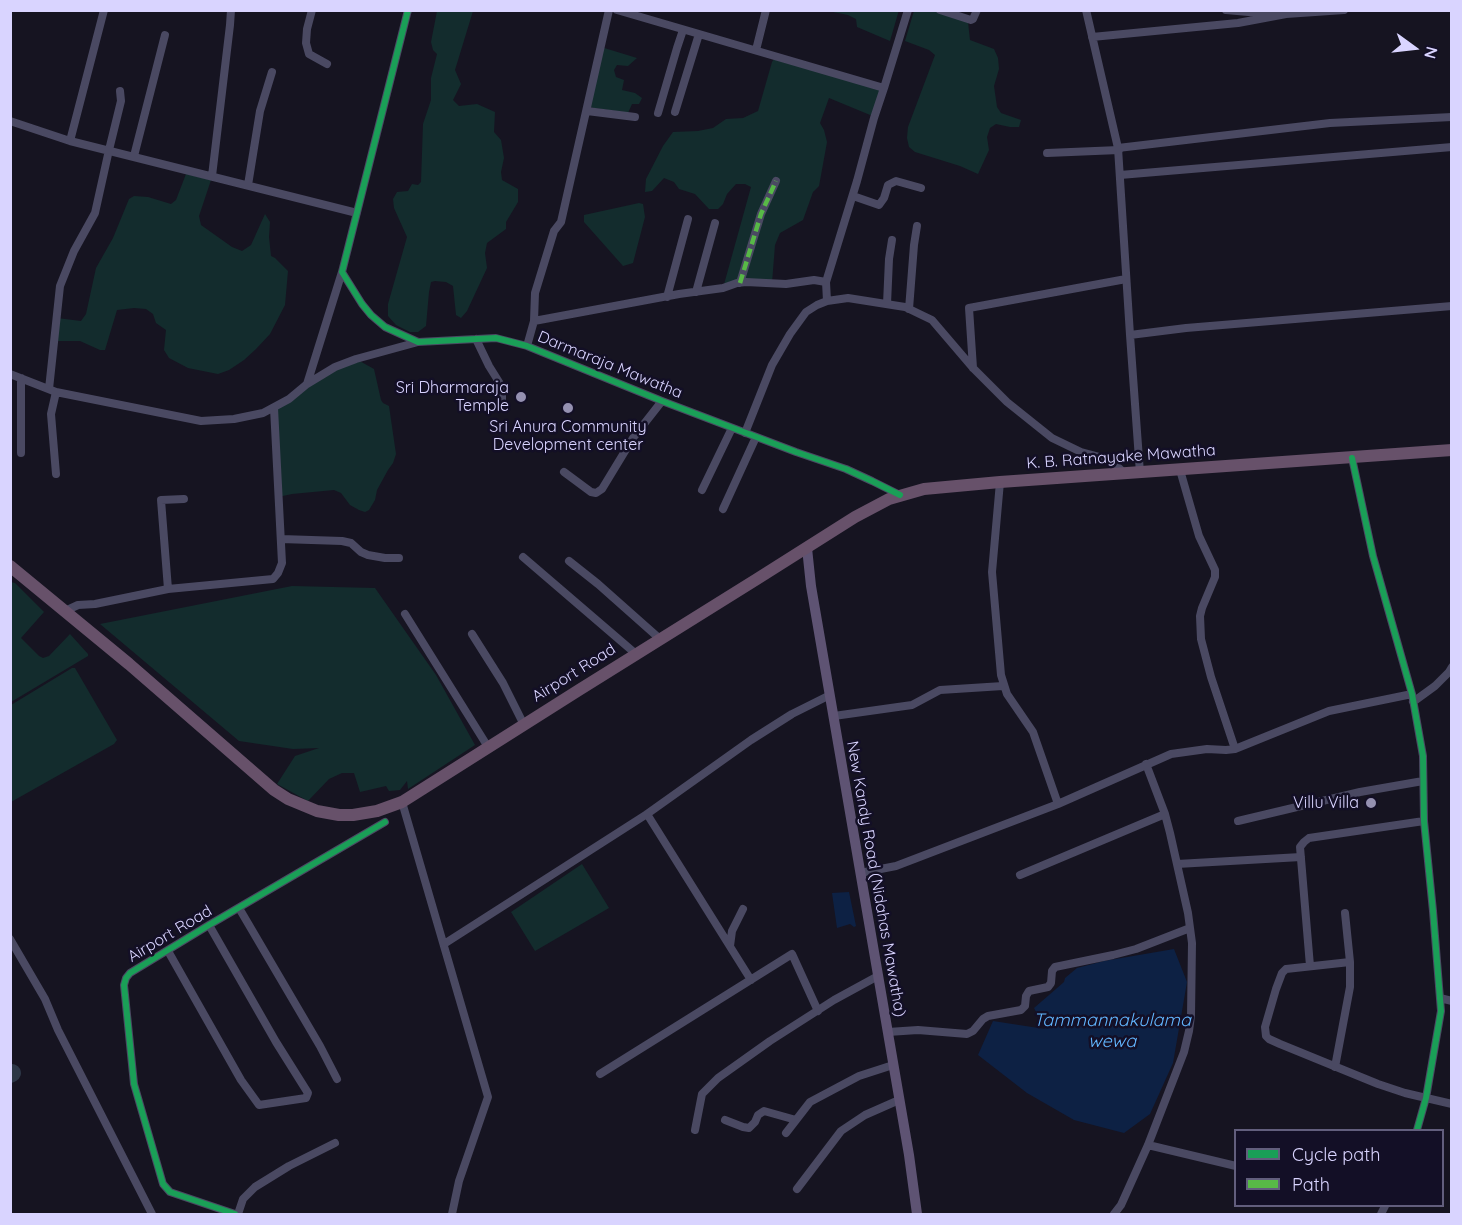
<!DOCTYPE html>
<html>
<head>
<meta charset="utf-8">
<style>
	body { margin:0 }
	#map { position:relative; width:1462px; height:1225px; overflow:hidden; background:#161421; font-family:Quicksand,sans-serif }
	canvas { display:block }
	.frame { position:absolute; inset:0; border:12px solid #d9d4ff; pointer-events:none }
	.legend { position:absolute; left:1234px; top:1129px; width:210px; height:78px; box-sizing:border-box; background:#130f26; border:2px solid #625e7d; margin:0; padding:8px 10px; list-style:none; font-size:18px; color:#d9d4ff }
	.legend li { display:flex; align-items:center; gap:12px; height:30px }
	.legend b { width:30px; border:2px solid #625e7d }
	.north { position:absolute; left:1384px; top:18px; width:60px; height:60px; -webkit-text-stroke:4px #130f26; paint-order:stroke; rotate:105deg; font-size:16px; font-weight:700; line-height:24px; text-align:center; color:#d9d4ff }
	.north::after { content:''; display:block; margin:auto; width:21px; height:27px; background:#d9d4ff; clip-path:polygon(50% 0,100% 100%,50% 72%,0 100%) }
</style>
</head>
<body>
<div id="map">
<canvas width="1462" height="1225"></canvas>
<div class="frame"></div>
<ul class="legend">
<li><b style="height:8px;background:#1a9f57"></b>Cycle path</li>
<li><b style="height:8px;background:#58b947"></b>Path</li>
</ul>
<div class="north">N</div>
</div>
<script>
const ctx = document.querySelector('canvas').getContext('2d');
ctx.lineJoin = 'round';
function fillPath(path, color) { ctx.fillStyle = color; ctx.fill(path, 'evenodd'); }
const poly = rows => new Path2D(rows.map(r => 'M' + r).join(''));
function strokePath(path, color, width, dash) { ctx.strokeStyle = color; ctx.lineWidth = width; ctx.lineCap = dash ? 'butt' : 'round'; ctx.setLineDash(dash || []); ctx.stroke(path); }
function drawText(font, color, halo, rows, align = 'center') {
  ctx.font = font + ' Quicksand,sans-serif'; ctx.lineWidth = 5; ctx.setLineDash([]); ctx.textBaseline = 'middle'; ctx.strokeStyle = halo; ctx.fillStyle = color; for (const [text, x, y, turn = 0] of rows) {
    ctx.save(); ctx.translate(x, y); ctx.rotate((+turn || 0) * Math.PI / 180); ctx.textAlign = isNaN(turn) ? turn : align; if (halo) ctx.strokeText(text, 0, 0); ctx.fillText(text, 0, 0); ctx.restore();
  }
}
fillPath(poly([
	[899,10,890,41,857,27,856,19,848,15,828,11],
	[437,11,473,11,455,70,461,84,453,100,459,106,477,104,495,112,494,132,501,140,504,158,501,172,502,180,518,189,518,202,506,222,506,229,487,243,485,253,487,268,467,311,461,318,456,315,453,286,446,282,435,281,431,282,429,292,426,326,418,332,410,332,396,325,388,316,388,304,407,237,394,208,393,199,397,192,408,191,412,184,418,185,421,182,423,124,431,100,431,78,437,54,433,50,431,42],
	[914,11,935,11,957,16,968,22,970,40,994,49,998,58,999,69,994,86,997,107,1001,113,1021,120,1019,127,1010,127,996,124,990,128,987,137,989,150,978,174,960,166,915,152,909,147,907,138,908,127,935,55,929,50,905,41],
	[601,47,637,58,628,66,617,65,614,70,616,77,624,80,622,90,635,93,642,98,639,104,632,104,628,113,588,107],
	[776,56,884,86,875,117,829,98,820,123,824,130,827,142,819,186,813,192,803,220,780,233,775,245,772,283,723,288,751,187,745,184,736,184,727,194,723,204,718,209,709,209,695,194,679,189,674,182,664,178,652,191,645,192,646,179,663,146,673,132,698,131,713,128,726,119,743,118,758,111,772,62],
	[186,174,211,180,199,216,201,225,232,247,242,251,251,245,265,214,270,222,269,237,271,256,275,258,288,271,285,305,270,334,256,349,244,360,229,370,218,374,188,368,169,358,164,350,166,330,156,323,153,314,146,309,134,308,117,310,105,350,100,350,80,341,55,341,57,318,81,321,86,314,96,268,113,238,129,199,134,196,148,197,171,204,176,200],
	[639,203,643,204,645,217,633,263,623,266,584,222,584,215],
	[356,359,374,369,381,400,383,403,389,406,396,454,393,463,388,470,377,490,375,500,369,510,365,512,359,510,350,505,341,493,334,490,292,494,278,497,274,408,307,384],
	[11,582,15,583,44,612,21,638,39,656,43,658,49,656,70,634,88,654,88,656,11,702],
	[292,586,375,588,436,675,475,745,408,789,407,781,400,790,389,791,386,786,360,792,354,773,342,773,329,779,308,801,277,784,295,756,319,748,293,749,239,741,100,624],
	[72,668,75,668,117,740,114,744,11,802,11,705],
	[582,864,609,908,535,951,511,912]
]), '#132c2d');
fillPath(poly([
	[849,892,856,926,854,927,850,924,837,928,832,893],
	[1174,949,1187,982,1173,1063,1150,1114,1124,1133,1074,1120,1027,1093,978,1055,993,1021,1045,1029,1034,1008,1064,982,1065,978,1077,968,1104,961]
]), '#0d2144');
strokePath(poly([
	[10,1074,12,1073]
]), '#2c3646', 18);
strokePath(poly([
	[312,10,307,29,306,43,309,54,327,64],
	[408,10,342,272,362,304,371,315,385,327,418,342,496,338,527,346,662,401,796,452,846,469,872,481,900,495],
	[617,10,884,88,874,118,857,181,826,282,827,301],
	[940,10,971,20,973,19,977,10],
	[1086,10,1118,148,1130,335,1140,473],
	[1226,10,1271,14],
	[1092,37,1238,23,1286,14,1344,10],
	[756,50,766,10],
	[884,88,908,10],
	[587,111,635,117],
	[675,112,699,34],
	[658,113,677,48,683,30],
	[10,121,70,141,357,213],
	[70,141,104,10],
	[1118,148,1330,123,1452,117],
	[1047,153,1119,150],
	[134,156,165,35],
	[1120,175,1452,147],
	[212,176,230,25,231,10],
	[248,185,260,111,272,72],
	[853,196,879,205,884,198,888,185,896,181,921,188],
	[740,283,761,214,776,181],
	[696,292,715,223],
	[667,297,688,219],
	[887,304,889,259,892,240],
	[909,309,914,245,917,226],
	[534,321,535,293,554,231,561,222,609,10],
	[1130,335,1186,328,1452,306],
	[476,339,489,366,499,382,502,390,502,405],
	[527,346,534,321,679,294,723,288,737,283,746,282,786,284,814,280,826,282],
	[973,368,969,308,1126,279],
	[10,374,56,392,201,421,234,419,263,413,289,399,307,384,342,272],
	[21,378,21,453],
	[307,384,335,367,356,359,418,342],
	[49,389,60,286,74,251,95,213,109,150,121,101,120,91],
	[745,433,772,365,790,334,806,312,817,305,827,301,848,298,905,307,932,320,973,368,1007,402,1052,438,1081,452,1111,460,1125,474],
	[1352,458,1373,556,1412,694,1423,756,1424,821,1433,911,1441,1011,1426,1098,1417,1130],
	[1180,470,1199,536,1215,570,1215,577,1202,608,1200,616,1201,639,1211,677,1235,749],
	[564,472,591,492,596,493,602,489,633,438,662,401],
	[56,474,51,414,56,392],
	[1000,482,992,572,1001,675,1007,694,1033,732,1058,804],
	[702,490,732,428],
	[723,509,756,437],
	[281,539,342,541,351,543,361,552,368,555,385,558,399,558],
	[523,557,636,654],
	[569,561,598,584,660,639],
	[168,589,161,500,184,499],
	[65,611,78,605,95,604,168,589,273,579,278,573,282,563,274,408],
	[405,614,488,747],
	[472,634,503,683,524,725],
	[1413,702,1435,686,1449,672,1452,667],
	[834,716,912,705,940,690,1003,686],
	[402,802,488,1097,459,1181,452,1214],
	[647,814,751,980],
	[1238,821,1360,792,1423,781],
	[1177,864,1301,857],
	[860,873,896,866,1058,804,1171,754,1207,749,1226,750,1235,749,1329,711,1412,694],
	[1020,875,1165,814],
	[239,908,320,1046,337,1079],
	[10,939,45,999,58,1030,152,1214],
	[444,944,647,814,751,740,792,714,830,695],
	[730,946,732,931,743,909],
	[168,951,241,1080,259,1105,306,1098,308,1093,276,1042,209,925],
	[1350,962,1286,969,1282,973,1276,989,1265,1027,1266,1036,1269,1039,1280,1044,1378,1084,1405,1093,1452,1104],
	[1310,966,1300,847,1304,842,1309,838,1424,821],
	[1440,998,1452,1001],
	[888,1032,918,1030,967,1034,973,1031,983,1019,988,1016,1021,1010,1025,1006,1026,996,1029,991,1048,987,1051,983,1052,971,1055,967,1113,955,1136,949,1190,928],
	[1335,1067,1350,987,1350,962,1345,913],
	[600,1074,792,954,818,1011],
	[725,1120,743,1127,749,1128,755,1122,758,1115,764,1111,796,1120],
	[695,1130,702,1094,718,1078,770,1041,834,1000,878,976],
	[786,1133,810,1102,859,1076,893,1065],
	[1148,1145,1236,1166],
	[797,1189,841,1131,865,1115,899,1100],
	[235,1214,170,1192,163,1184,134,1084,124,985,126,978,130,973,209,925,385,822],
	[238,1214,243,1199,255,1187,289,1166,335,1143],
	[1114,1214,1121,1205,1148,1145,1184,1052,1189,1031,1191,1016,1192,943,1188,913,1170,833,1165,814,1146,764],
	[1381,1214,1385,1206]
]), '#4a4962', 8);
strokePath(poly([
	[807,548,811,586,909,1155,917,1214]
]), '#5e5373', 10);
strokePath(poly([
	[10,566,129,664,274,790,288,799,317,811,339,815,353,815,377,811,402,802,579,690,757,579,855,517,889,499,924,489,1000,482,1452,450]
]), '#67516a', 12);
strokePath(poly([
	[740,283,761,214,776,181]
]), '#58b947', 4.5, [9, 4.5]);
strokePath(poly([
	[408,10,342,272,362,304,371,315,385,327,418,342,496,338,527,346,662,401,796,452,846,469,872,481,900,495],
	[1352,458,1373,556,1412,694,1423,756,1424,821,1433,911,1441,1011,1426,1098,1417,1130],
	[235,1214,170,1192,163,1184,134,1084,124,985,126,978,130,973,209,925,385,822]
]), '#1a9f57', 6);
for (const [x, y, r, color] of [
	[521,397,6,"#9591b1"],
	[568,408,6,"#9591b1"],
	[1371,803,6,"#9591b1"]
]) { const dot = new Path2D(); dot.arc(x, y, r, 0, 2 * Math.PI); ctx.fillStyle = color; ctx.fill(dot); strokePath(dot, '#130f26', 2); }
drawText('16px', '#d9d4ff', '#130f26', [
	["Darmaraja Mawatha",610,365,22],
	["K. B. Ratnayake Mawatha",1121,457,-4],
	["Airport Road",574,673,-32],
	["New Kandy Road (Nidahas Mawatha)",876,879,80],
	["Airport Road",170,934,-31]
]);
drawText('16px', '#d9d4ff', '#130f26', [
	["Sri Dharmaraja",509,388],
	["Temple",509,406],
	["Sri Anura Community",568,427,"center"],
	["Development center",568,445,"center"],
	["Villu Villa",1359,803]
], 'right');
drawText('italic 18px', '#62b6ff', '#130f26', [
	["Tammannakulama",1112,1021],
	["wewa",1112,1042]
]);
</script>
</body>
</html>
